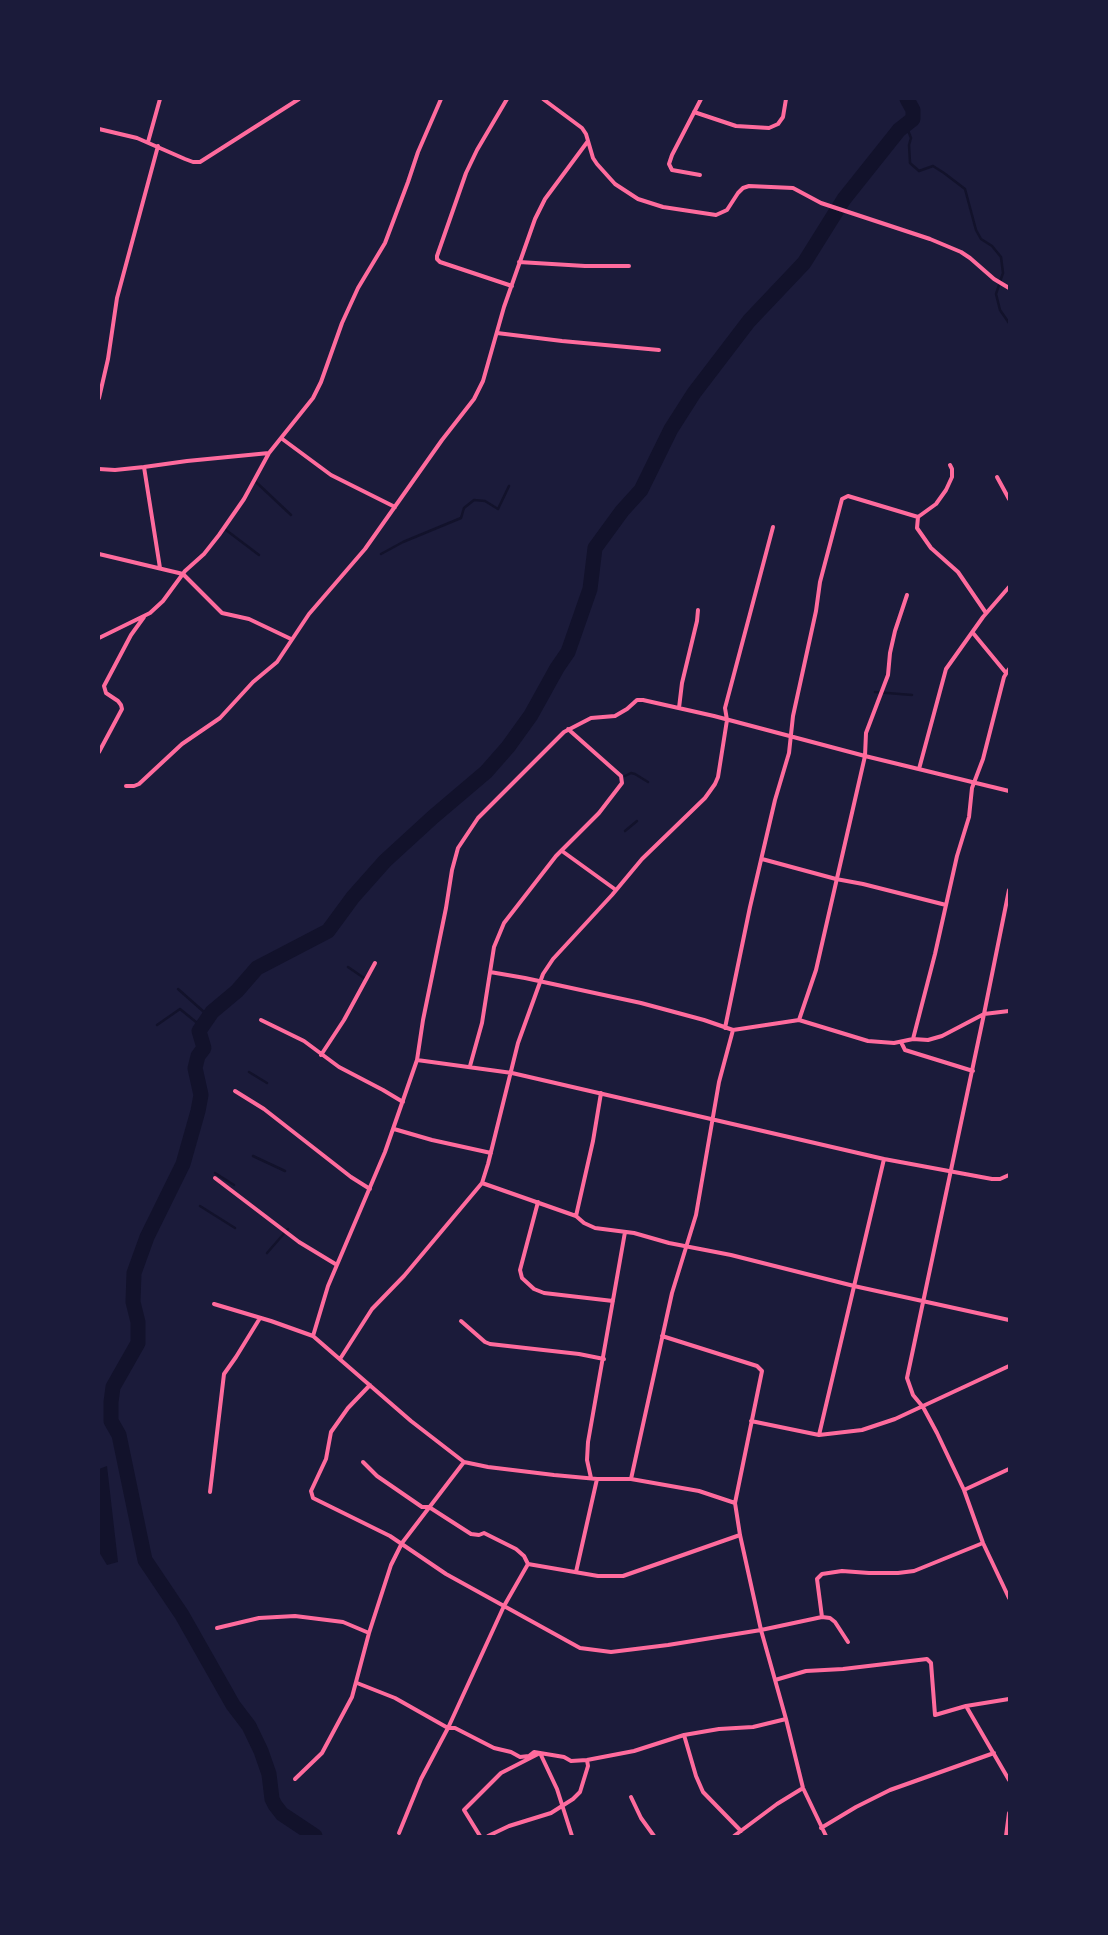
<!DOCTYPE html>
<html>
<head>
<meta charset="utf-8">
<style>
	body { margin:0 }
	#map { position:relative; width:1108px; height:1935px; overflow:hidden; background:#1b1b3a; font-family:Poppins,sans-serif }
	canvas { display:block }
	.frame { position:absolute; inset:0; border:100px solid #1b1b3a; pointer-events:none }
</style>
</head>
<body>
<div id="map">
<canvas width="1108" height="1935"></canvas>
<div class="frame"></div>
</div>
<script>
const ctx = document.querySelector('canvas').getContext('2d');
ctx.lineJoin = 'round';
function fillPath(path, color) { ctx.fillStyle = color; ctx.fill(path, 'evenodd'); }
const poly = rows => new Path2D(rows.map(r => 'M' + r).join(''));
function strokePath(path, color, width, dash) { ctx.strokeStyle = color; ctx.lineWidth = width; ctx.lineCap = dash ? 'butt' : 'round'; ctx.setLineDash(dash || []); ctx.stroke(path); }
fillPath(poly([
	[107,1466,118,1562,107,1565,99,1552,99,1469]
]), '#12122b');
strokePath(poly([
	[906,125,911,138,909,145,910,163,919,171,933,166,944,173,965,189,976,230,981,239,992,246,1001,257,1003,273,996,294,1000,310,1009,323],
	[256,482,291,515],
	[226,530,259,555],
	[381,554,403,542,461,518,464,508,474,500,485,501,498,509,509,486],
	[875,692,912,695],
	[625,776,631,773,635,774,648,782],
	[625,831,637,821],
	[348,967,364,978],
	[178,989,204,1012],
	[157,1025,180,1009,196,1022],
	[249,1072,267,1083],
	[253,1156,285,1171],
	[215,1173,234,1185],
	[200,1206,235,1228],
	[267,1253,288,1229]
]), '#12122b', 2.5);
strokePath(poly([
	[315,1836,282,1814,275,1805,272,1799,269,1774,261,1751,249,1726,233,1705,182,1615,145,1560,119,1435,111,1421,111,1402,113,1387,138,1343,138,1322,133,1302,134,1273,147,1237,183,1164,198,1111,201,1095,195,1068,198,1056,204,1048,199,1031,212,1012,237,991,257,968,328,931,353,897,385,861,433,817,486,772,508,747,531,715,557,668,568,652,590,589,595,548,622,511,641,490,671,429,694,393,749,321,804,263,844,199,899,130,913,119,913,110,907,99]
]), '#12122b', 15);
strokePath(poly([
	[507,99,477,150,466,173,437,256,437,259,440,262,512,286],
	[543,99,582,128,586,134,593,158,597,164,615,184,638,199,663,207,716,215,727,210,738,193,743,188,749,186,793,188,821,203,930,239,961,252,970,258,994,279,1009,288],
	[694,112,736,126,769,128,778,124,783,117,786,99],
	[99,129,137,138,185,159,193,162,200,162,299,99],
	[148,142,160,99],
	[700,175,672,170,669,164,672,155,701,99],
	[519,262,585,266,629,266],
	[497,333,562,341,659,350],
	[99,398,108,359,117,298,158,146],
	[281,438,331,475,395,507],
	[950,465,952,469,952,477,946,490,936,504,918,517,917,528,931,548,958,572,986,613],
	[144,467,187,461,269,453],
	[99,469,115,470,144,467,160,568],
	[997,477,1009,499],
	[773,527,725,708,727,720,718,777,715,784,705,798,642,859,612,895,553,959,543,974,518,1043,488,1164,482,1183,576,1216,584,1223,595,1228,634,1233,669,1243,731,1255,854,1286,1009,1320],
	[99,554,183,574,222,613,249,619,291,639],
	[973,633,1006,673],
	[99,638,150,613,163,601,185,571,204,554,219,535,244,499,269,453,313,398,321,382,342,323,358,288,385,243,408,182,418,152,441,99],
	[679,708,682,683,697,621,698,610],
	[99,752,122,709,121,705,118,701,106,693,104,686,131,635,144,617],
	[919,769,946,669,983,617,1009,587],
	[126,786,134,786,139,784,182,744,220,718,253,682,277,662,309,614,365,549,442,440,474,399,483,381,504,307,535,219,545,199,588,141],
	[1009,791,865,756,816,970,799,1020,868,1041,894,1043,913,1039,928,1040,942,1036,984,1014,1009,890],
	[562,851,616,890],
	[762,859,836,879,863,884,946,905],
	[490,972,525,978,641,1003,704,1020,733,1030,799,1020],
	[1009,1011,984,1014,907,1378,913,1395,923,1407,937,1433,964,1490,983,1543,1009,1598],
	[261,1020,304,1041,339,1067,383,1090,403,1102],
	[725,1028,750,907,775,800,789,753,793,716,816,611,820,582,842,499,848,496,918,517],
	[913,1039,935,954,957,856,969,817,972,788,983,759,1004,677,1009,669],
	[901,1042,905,1050,973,1071],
	[321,1055,344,1020,375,963],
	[417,1060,512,1073,884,1159,992,1179,1000,1179,1009,1175],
	[470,1066,482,1023,494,947,504,923,556,856,599,813,622,783,621,776,568,729],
	[235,1091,264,1109,351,1177,370,1189],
	[394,1129,432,1140,491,1153],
	[215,1178,299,1242,337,1265],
	[538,1202,520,1270,522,1278,534,1289,544,1293,613,1301],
	[576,1216,593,1141,601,1093],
	[214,1304,271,1321,313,1336],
	[461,1321,485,1342,490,1344,579,1354,604,1359],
	[662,1336,757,1366,762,1371,735,1503,740,1535,761,1630,786,1719,803,1788,826,1836],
	[340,1359,372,1309,404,1276,482,1183],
	[370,1385,348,1408,331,1432,326,1459,311,1491,313,1498,390,1536,446,1574,580,1648,611,1652,668,1645,761,1630,822,1617,817,1579,822,1574,842,1571,869,1573,898,1573,914,1571,983,1543],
	[751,1421,819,1435,862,1430,895,1419,1009,1366],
	[819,1435,884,1159],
	[363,1462,377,1476,422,1507,429,1507,471,1534,479,1535,484,1533,516,1549,524,1556,528,1564,598,1576,623,1576,740,1535],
	[591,1478,587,1460,588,1442,625,1232],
	[631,1479,672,1293,696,1215,719,1082,733,1030],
	[964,1490,1009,1469],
	[210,1492,224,1374,236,1357,260,1318],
	[735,1503,699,1491,631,1479,597,1479,554,1475,488,1467,464,1462,411,1421,313,1336,328,1286,385,1152,417,1060,423,1020,446,908,452,870,458,848,478,818,564,732,591,718,615,716,627,709,637,700,643,700,714,716,865,756,866,733,888,675,890,653,895,631,907,595],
	[576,1572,597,1479],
	[822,1617,830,1618,835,1622,848,1642],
	[217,1628,259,1618,295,1616,343,1622,369,1633],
	[775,1680,806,1671,843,1669,927,1659,931,1663,935,1715,966,1706,1009,1699],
	[357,1683,395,1698,448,1728,455,1728,494,1748,511,1752,520,1757,529,1756,534,1752,564,1757,571,1761,587,1760,634,1751,684,1735,719,1729,753,1727,786,1719],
	[966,1706,1009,1780],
	[684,1735,696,1776,703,1792,741,1831],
	[295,1779,322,1753,352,1697,369,1633,391,1565,402,1543,464,1462],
	[631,1797,641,1818,654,1836],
	[821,1828,856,1807,890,1790,994,1753],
	[399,1833,421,1779,448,1728,504,1606,528,1564],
	[480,1836,464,1810,501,1773,540,1753,557,1789,572,1836],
	[488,1836,509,1826,551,1813,573,1799,580,1792,588,1766,587,1760],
	[734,1836,777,1804,803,1788],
	[1006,1836,1009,1813]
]), '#ff6b9d', 4);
</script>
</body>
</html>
